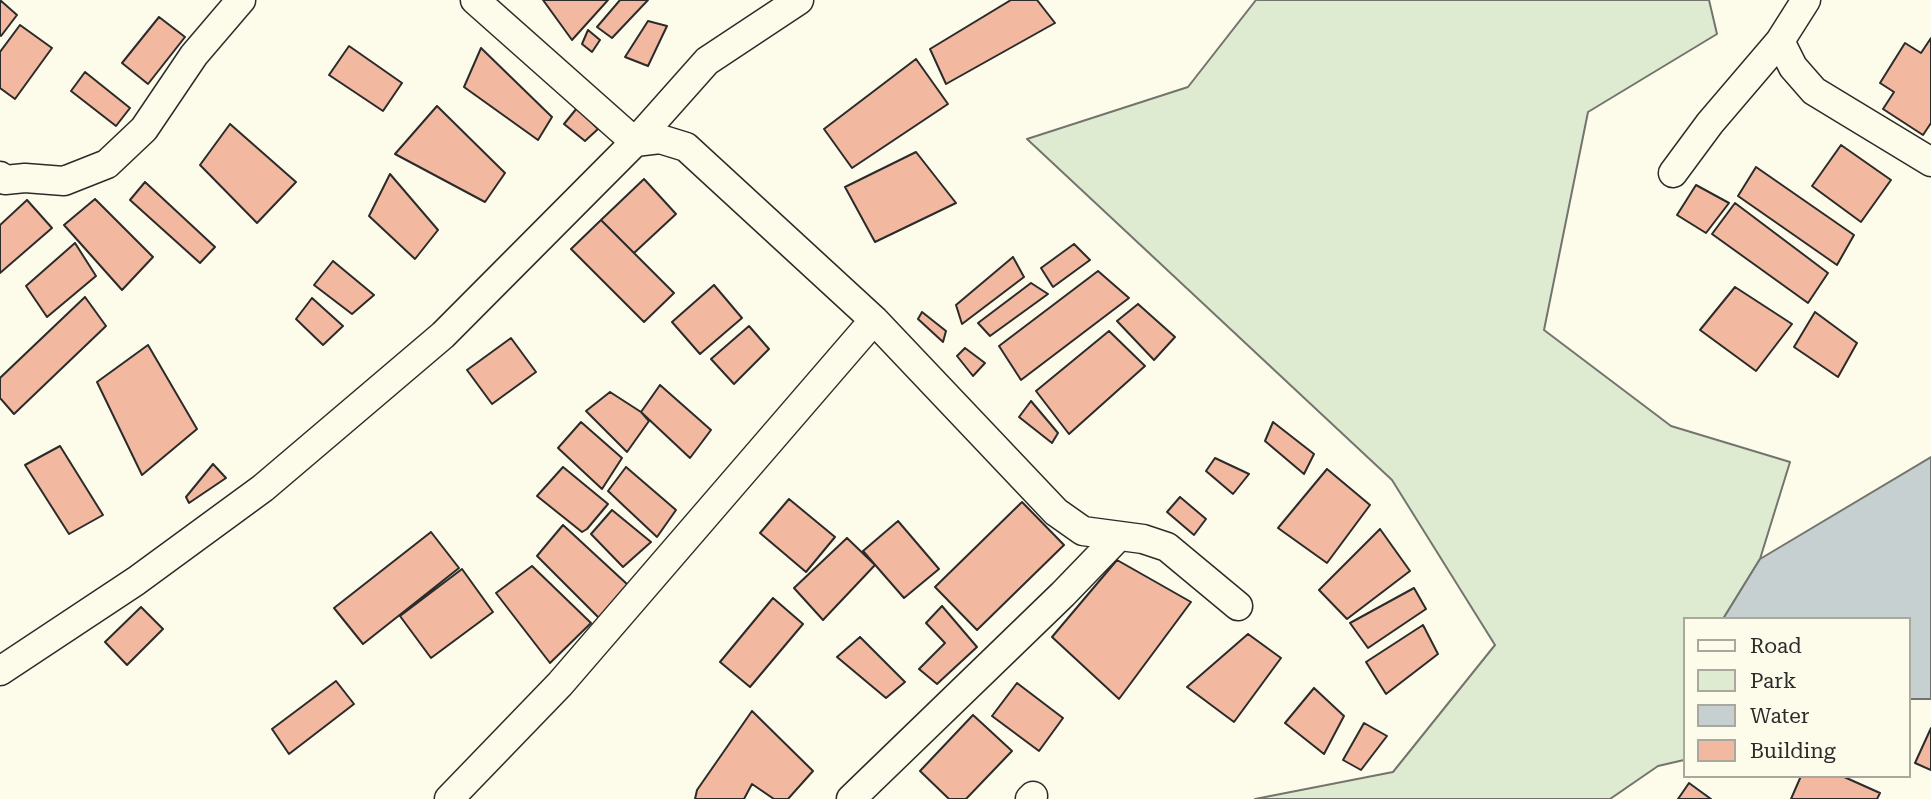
<!DOCTYPE html>
<html>
<head>
<meta charset="utf-8">
<style>
	body { margin:0 }
	#map { position:relative; width:1931px; height:799px; overflow:hidden; background:#fdfbea; font-family:"Roboto Serif",serif }
	canvas { display:block }
	.legend { position:absolute; left:1683px; top:617px; width:228px; height:161px; box-sizing:border-box; background:#fdfbea; border:2px solid #a9a89e; margin:0; padding:9px 12px; list-style:none; font-size:21px; color:#2b2b2b }
	.legend li { display:flex; align-items:center; gap:14px; height:35px }
	.legend b { width:35px; border:2px solid #a9a89e }
</style>
</head>
<body>
<div id="map">
<canvas width="1931" height="799"></canvas>
<ul class="legend">
<li><b style="height:9px;background:#fdfbea"></b>Road</li>
<li><b style="height:19px;background:#deebd1"></b>Park</li>
<li><b style="height:19px;background:#c7d0d0"></b>Water</li>
<li><b style="height:19px;background:#f2b8a0"></b>Building</li>
</ul>
</div>
<script>
const ctx = document.querySelector('canvas').getContext('2d');
ctx.lineJoin = 'round';
function fillPath(path, color) { ctx.fillStyle = color; ctx.fill(path, 'evenodd'); }
const poly = rows => new Path2D(rows.map(r => 'M' + r).join(''));
function strokePath(path, color, width, dash) { ctx.strokeStyle = color; ctx.lineWidth = width; ctx.lineCap = dash ? 'butt' : 'round'; ctx.setLineDash(dash || []); ctx.stroke(path); }
const green = poly([
	[1256,0,1709,0,1717,34,1588,112,1544,330,1671,426,1790,462,1760,559,1723,619,1684,619,1684,760,1658,766,1610,799,1255,799,1393,772,1495,645,1392,480,1027,139,1188,87,1256,0]
]);
fillPath(green, '#deebd1');
strokePath(green, '#74746e', 2);
const water = poly([
	[1931,457,1931,699,1908,699,1908,619,1723,619,1760,559,1931,457]
]);
fillPath(water, '#c7d0d0');
strokePath(water, '#74746e', 2);
const building = poly([
	[0,0,17,15,1,36,0,35,0,0],
	[543,0,608,0,572,40,543,0],
	[620,0,648,0,612,38,597,27,620,0],
	[1011,0,1037,0,1055,23,946,84,930,49,1011,0],
	[159,17,185,37,148,84,122,63,159,17],
	[648,21,667,26,648,66,625,57,648,21],
	[20,25,52,48,15,99,0,88,0,52,20,25],
	[588,30,600,40,592,52,582,44,588,30],
	[1931,38,1931,123,1923,135,1883,109,1894,92,1880,83,1905,43,1921,53,1931,38],
	[349,46,402,83,383,111,329,75,349,46],
	[481,48,552,117,538,140,464,87,481,48],
	[916,59,948,104,852,168,824,129,916,59],
	[85,72,130,108,116,126,71,91,85,72],
	[437,106,505,173,485,202,395,154,437,106],
	[577,108,598,129,585,141,564,124,577,108],
	[230,124,296,182,257,223,200,165,230,124],
	[1841,145,1891,180,1861,222,1812,186,1841,145],
	[916,152,956,203,875,242,845,187,916,152],
	[1756,167,1854,235,1837,265,1738,196,1756,167],
	[390,174,438,230,415,259,369,216,390,174],
	[644,179,676,214,634,253,601,220,644,179],
	[145,182,215,247,200,263,130,200,145,182],
	[1696,185,1729,203,1706,233,1677,215,1696,185],
	[95,199,153,257,122,290,64,225,95,199],
	[27,200,52,228,0,273,0,225,27,200],
	[1735,203,1828,273,1808,303,1712,234,1735,203],
	[601,220,674,293,644,322,571,249,601,220],
	[75,243,96,276,47,317,26,286,75,243],
	[1074,244,1090,260,1053,287,1041,268,1074,244],
	[1013,257,1024,277,962,324,956,305,1013,257],
	[333,261,374,295,352,314,314,285,333,261],
	[1098,271,1129,298,1021,380,999,346,1098,271],
	[1031,283,1048,294,990,336,978,323,1031,283],
	[714,285,742,318,700,354,672,322,714,285],
	[1735,287,1792,324,1756,371,1700,330,1735,287],
	[85,297,106,326,14,414,0,398,0,378,85,297],
	[312,298,343,326,323,345,296,319,312,298],
	[1138,304,1175,337,1154,360,1117,321,1138,304],
	[922,312,946,331,943,342,918,319,922,312],
	[1815,312,1857,343,1838,377,1794,347,1815,312],
	[749,326,769,349,734,384,711,359,749,326],
	[1109,331,1145,366,1069,434,1036,391,1109,331],
	[511,338,536,372,492,404,467,370,511,338],
	[148,345,197,429,142,475,97,382,148,345],
	[965,348,985,363,973,376,957,356,965,348],
	[660,385,711,430,690,458,641,412,660,385],
	[610,392,641,412,649,421,627,452,586,411,610,392],
	[1031,401,1058,433,1052,443,1019,417,1031,401],
	[581,422,622,458,602,489,558,448,581,422],
	[1273,422,1314,454,1304,474,1265,441,1273,422],
	[60,446,103,515,69,534,25,465,60,446],
	[1215,458,1249,474,1233,494,1206,471,1215,458],
	[213,464,226,478,189,503,186,497,213,464],
	[563,467,608,504,587,529,582,532,537,496,563,467],
	[626,467,676,510,657,537,608,491,626,467],
	[1327,469,1370,505,1327,563,1278,528,1327,469],
	[1180,497,1206,519,1194,535,1167,512,1180,497],
	[789,499,835,537,806,572,760,533,789,499],
	[1022,502,1064,545,977,630,935,587,1022,502],
	[612,510,651,542,623,567,591,534,612,510],
	[898,521,939,569,904,598,863,551,898,521],
	[563,525,628,585,599,618,537,556,563,525],
	[1380,529,1410,571,1347,619,1319,590,1380,529],
	[431,532,459,568,363,644,334,608,431,532],
	[847,538,875,565,823,620,794,588,847,538],
	[1117,560,1191,602,1119,699,1052,637,1117,560],
	[532,566,591,623,550,663,496,593,532,566],
	[462,569,493,612,431,658,400,616,462,569],
	[1414,588,1426,609,1368,648,1350,623,1414,588],
	[773,598,803,624,750,687,720,662,773,598],
	[942,606,977,647,937,684,919,669,945,643,926,623,942,606],
	[141,607,163,629,127,665,105,642,141,607],
	[1423,625,1438,654,1386,694,1366,662,1423,625],
	[1248,634,1281,658,1234,722,1187,687,1248,634],
	[860,637,905,682,886,698,837,657,860,637],
	[336,681,354,704,289,754,272,729,336,681],
	[1017,683,1063,718,1039,751,992,716,1017,683],
	[1314,688,1344,716,1324,754,1285,723,1314,688],
	[752,711,813,771,788,799,774,799,752,784,744,799,695,799,697,790,752,711],
	[973,715,1012,751,966,799,949,799,920,771,973,715],
	[1364,723,1387,736,1361,770,1343,760,1364,723],
	[1931,728,1931,770,1915,763,1931,728],
	[1801,776,1842,776,1880,793,1877,799,1791,799,1801,776],
	[1689,783,1711,799,1678,799,1689,783]
]);
fillPath(building, '#f2b8a0');
strokePath(building, '#2b2b2b', 2);
const minor = poly([
	[475,0,635,142,660,139,686,147,874,320,1056,512,1083,531,1143,539,1167,547,1238,606],
	[1780,41,1793,67,1814,91,1931,162],
	[1673,173,1710,123,1780,41,1806,0],
	[0,176,5,180,25,178,64,181,107,164,144,129,194,55,241,0],
	[0,671,136,581,263,488,443,335,635,142,707,61,799,0],
	[449,799,560,684,874,320],
	[851,799,1063,594,1119,536],
	[1030,799,1033,796]
]);
strokePath(minor, '#2b2b2b', 31);
strokePath(minor, '#fdfbea', 28);
</script>
</body>
</html>
